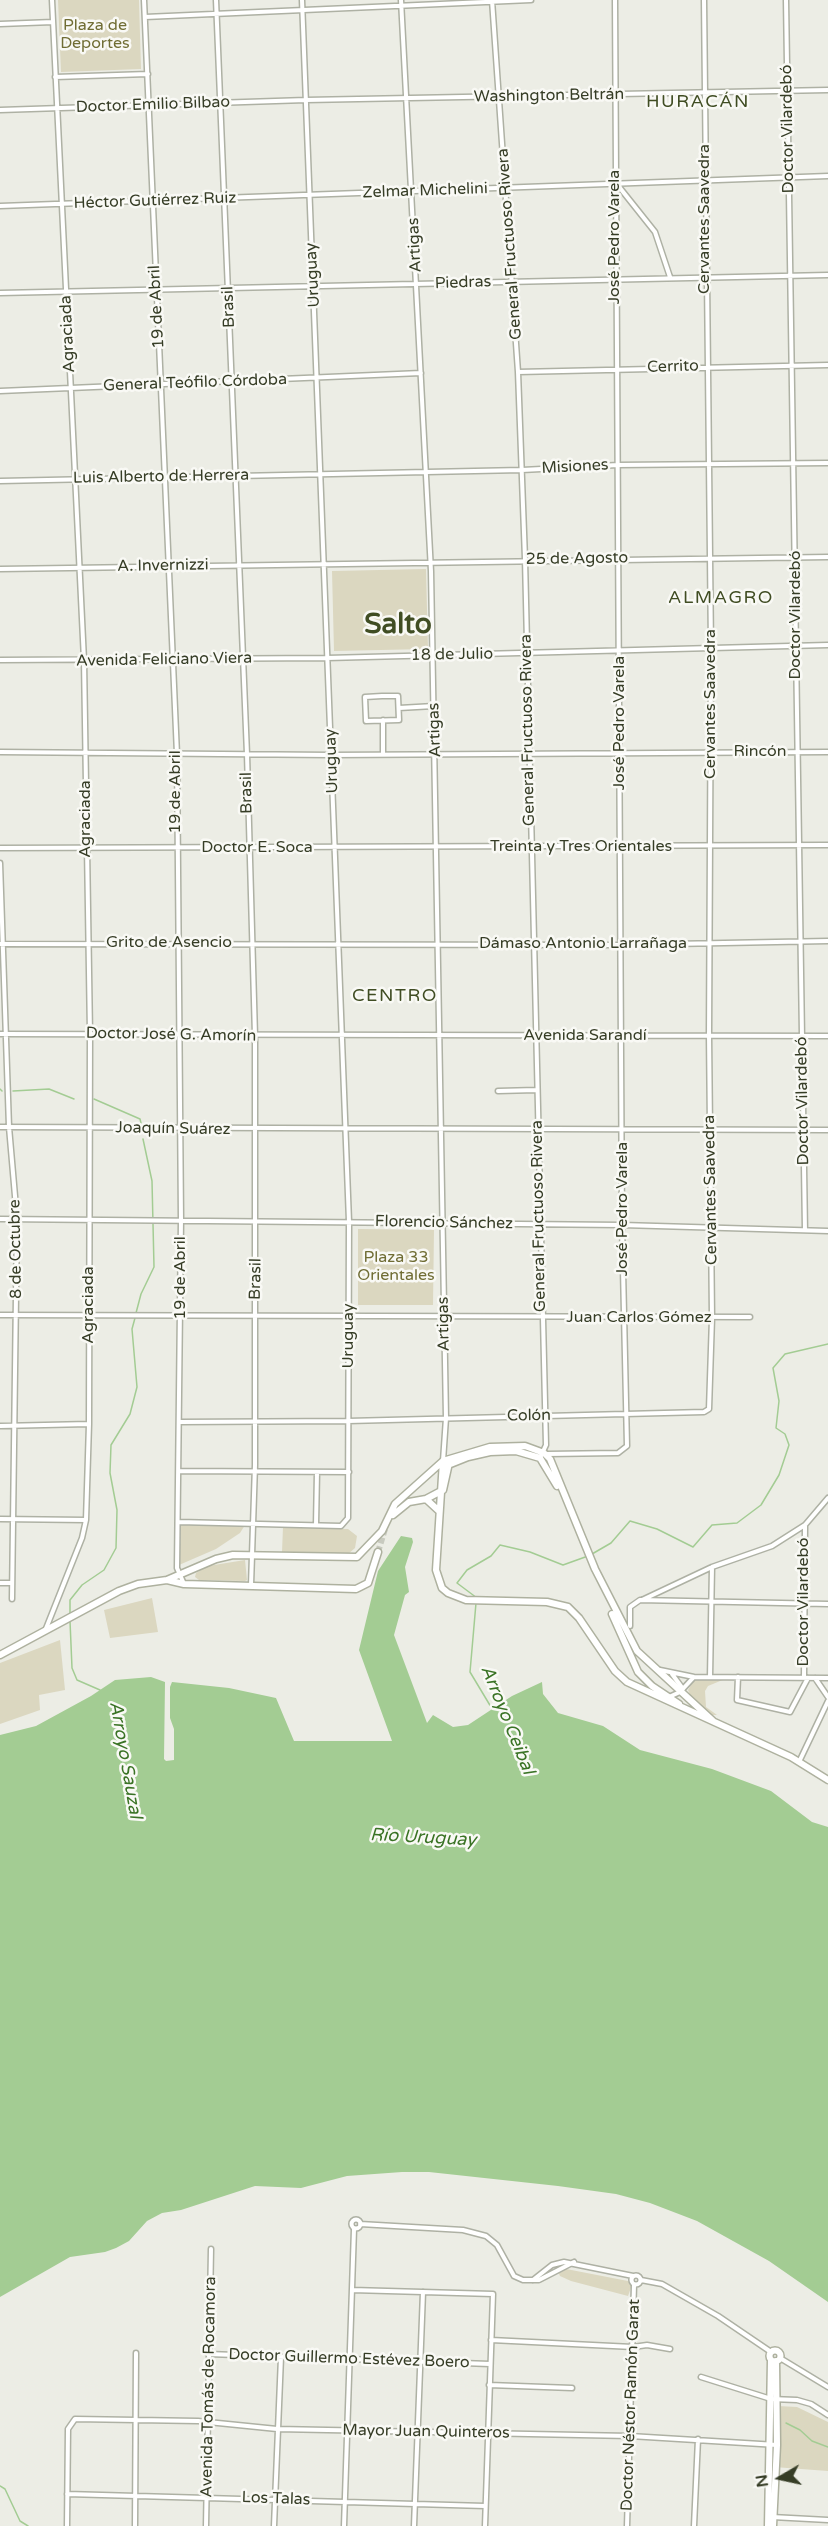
<!DOCTYPE html>
<html>
<head>
<meta charset="utf-8">
<style>
	body { margin:0 }
	#map { position:relative; width:828px; height:2526px; overflow:hidden; background:#ecede5; font-family:"Varela Round",sans-serif }
	canvas { display:block }
	.north { position:absolute; left:750px; top:2448px; width:60px; height:60px; -webkit-text-stroke:4px #f9f9f5; paint-order:stroke; rotate:261deg; font-size:16px; font-weight:700; line-height:24px; text-align:center; color:#363d26 }
	.north::after { content:''; display:block; margin:auto; width:21px; height:27px; background:#363d26; clip-path:polygon(50% 0,100% 100%,50% 72%,0 100%) }
</style>
</head>
<body>
<div id="map">
<canvas width="828" height="2526"></canvas>
<div class="north">N</div>
</div>
<script>
const ctx = document.querySelector('canvas').getContext('2d');
ctx.lineJoin = 'round';
function fillPath(path, color) { ctx.fillStyle = color; ctx.fill(path, 'evenodd'); }
const poly = rows => new Path2D(rows.map(r => 'M' + r).join(''));
function strokePath(path, color, width, dash) { ctx.strokeStyle = color; ctx.lineWidth = width; ctx.lineCap = dash ? 'butt' : 'round'; ctx.setLineDash(dash || []); ctx.stroke(path); }
function drawText(font, color, halo, rows, align = 'center') {
  ctx.font = font + ' "Varela Round",sans-serif'; ctx.lineWidth = 5; ctx.setLineDash([]); ctx.textBaseline = 'middle'; ctx.strokeStyle = halo; ctx.fillStyle = color; for (const [text, x, y, turn = 0] of rows) {
    ctx.save(); ctx.translate(x, y); ctx.rotate((+turn || 0) * Math.PI / 180); ctx.textAlign = isNaN(turn) ? turn : align; if (halo) ctx.strokeText(text, 0, 0); ctx.fillText(text, 0, 0); ctx.restore();
  }
}
fillPath(poly([
	[58,0,139,0,141,69,61,72],
	[426,569,428,649,334,651,332,571],
	[358,1229,434,1230,433,1305,358,1305],
	[181,1525,245,1525,240,1533,216,1549,179,1565],
	[283,1527,348,1529,357,1536,355,1548,348,1554,282,1552],
	[245,1560,247,1580,245,1581,199,1580,195,1577,196,1573,208,1566],
	[152,1598,158,1632,110,1638,104,1610],
	[60,1640,65,1690,39,1695,40,1710,0,1724,0,1663],
	[725,1679,708,1686,705,1691,706,1707,717,1715,710,1715,691,1697,688,1690,694,1680],
	[556,2267,633,2282,628,2296,571,2281,560,2276],
	[778,2406,797,2407,828,2422,828,2471,774,2467]
]), '#dbd7c0');
fillPath(poly([
	[401,1536,412,1538,413,1542,405,1567,409,1592,405,1595,394,1635,427,1723,433,1715,453,1727,468,1725,512,1696,542,1682,543,1694,558,1713,603,1726,640,1750,712,1769,771,1791,812,1822,828,1827,828,2302,769,2261,697,2221,650,2203,616,2194,558,2186,429,2172,402,2172,347,2176,301,2188,255,2186,181,2210,162,2213,147,2221,129,2241,116,2248,105,2252,70,2257,0,2297,0,1735,36,1726,91,1696,115,1680,151,1677,165,1682,164,1759,166,1761,174,1760,174,1729,170,1718,170,1687,172,1682,229,1688,276,1698,294,1741,392,1741,359,1650,378,1571]
]), '#a3cc93');
strokePath(poly([
	[0,1089,2,1091],
	[13,1091,49,1089,74,1099],
	[94,1099,140,1119,141,1123],
	[136,1313,141,1294,154,1267,152,1181,143,1139],
	[592,1554,611,1543,630,1521,657,1529,693,1547,712,1525,737,1523,761,1505,779,1475,789,1445,785,1434,776,1428,779,1401,773,1368,785,1354,828,1344],
	[477,1598,457,1583,467,1570,491,1556,500,1545,530,1552,563,1565,588,1556],
	[476,1603,470,1672,494,1712],
	[70,1616,70,1600,82,1585,104,1570,116,1548,117,1510,110,1473,111,1445,130,1414,137,1387,132,1329,135,1318],
	[70,1621,72,1668,77,1680,100,1690],
	[786,2423,800,2430,812,2441,828,2447],
	[0,2486,5,2489,20,2521,28,2526]
]), '#a3cc93', 1.5);
strokePath(poly([
	[378,1552,385,1529]
]), '#c8cabf', 6, [6, 3]);
const street = poly([
	[144,0,177,754,181,1220,177,1568,184,1584],
	[216,0,247,754,255,1036,255,1465,251,1585],
	[401,0,431,571,446,1418,443,1461],
	[492,0,518,372,525,559,546,1445,540,1458],
	[786,0,805,1230],
	[145,17,531,0],
	[0,24,53,22],
	[55,77,148,74],
	[0,110,306,100,828,90],
	[616,183,655,232,670,277],
	[0,206,828,176],
	[0,293,828,275],
	[518,372,828,365],
	[0,391,421,373],
	[0,481,522,470,618,465,828,463],
	[0,569,828,557],
	[0,660,327,658,828,645],
	[382,696,398,696,399,720,366,721,365,697,382,696],
	[399,708,434,706],
	[383,720,383,754],
	[0,752,331,755,828,752],
	[0,848,828,845],
	[0,863,9,1127,17,1219,12,1599],
	[0,944,620,945,828,941],
	[0,1034,828,1036],
	[498,1091,536,1090],
	[0,1127,828,1130],
	[0,1219,622,1225,828,1231],
	[0,1315,750,1317],
	[180,1422,348,1421,704,1412,709,1409,712,1318,709,1035,711,648,704,0],
	[0,1426,89,1424],
	[547,1454,618,1453,627,1446,622,1225,615,0],
	[179,1471,349,1472],
	[0,1519,86,1520],
	[179,1522,341,1526,348,1518,349,1221,302,0],
	[316,1525,317,1472],
	[0,1583,12,1583],
	[642,1600,712,1567,772,1546,805,1525,828,1498],
	[630,1626,630,1607,640,1600,828,1604],
	[45,1631,82,1538,86,1520,89,1424,90,1034,84,660,52,0],
	[660,1670,694,1677,828,1678],
	[672,1674,683,1689],
	[710,1677,712,1567],
	[738,1677,737,1700,790,1712,808,1678],
	[804,1678,805,1526],
	[815,1678,828,1697],
	[669,1697,680,1692,693,1678],
	[799,1762,828,1701],
	'351.5 2224a4.5 4.5 0 1 1 9 0a4.5 4.5 0 1 1-9 0Z',
	[360,2224,463,2230,486,2236,497,2245,514,2276,523,2280,539,2280,574,2262],
	'631.5 2280a4.5 4.5 0 1 1 9 0a4.5 4.5 0 1 1-9 0Z',
	[533,2280,552,2265,564,2262,633,2276],
	[641,2280,662,2284,718,2316,771,2352],
	[352,2290,493,2294,485,2526],
	[491,2340,633,2347,647,2345,670,2349],
	[208,2354,490,2364],
	[780,2358,828,2387],
	[701,2377,771,2399,797,2400,811,2404,828,2415],
	[489,2385,572,2388],
	[67,2494,485,2506],
	[772,2517,828,2520],
	[67,2526,68,2429,75,2419,198,2421,277,2429,630,2436,777,2445],
	[135,2526,136,2353],
	[206,2526,211,2249],
	[274,2526,281,2357],
	[344,2526,354,2229],
	[414,2526,423,2292],
	[627,2526,634,2285],
	[694,2526,698,2439]
]);
const secondary = poly([
	[443,1461,436,1570,442,1588,448,1593,466,1600,547,1602,568,1607,579,1618,615,1671,627,1682,791,1757,828,1780],
	[443,1467,468,1457,490,1452,516,1451,540,1458,557,1486],
	[426,1499,443,1490,449,1463],
	[393,1515,409,1502,426,1499,439,1511],
	[167,1580,216,1559,233,1555,357,1557,382,1531,395,1504,443,1461,490,1447,525,1446,544,1453,550,1459,595,1569,637,1651,713,1721],
	[612,1614,638,1672,652,1686,679,1704],
	[0,1655,119,1591,138,1584,167,1580,184,1584,356,1589,368,1583,378,1552],
	'769.5 2356a5.5 5.5 0 1 1 11 0a5.5 5.5 0 1 1-11 0Z',
	[768,2526,771,2360],
	[773,2526,777,2445,776,2361]
]);
strokePath(street, '#aeb1a4', 7);
strokePath(secondary, '#aeb19f', 9);
strokePath(street, '#fff', 4);
strokePath(secondary, '#fff', 6);
drawText('16px', '#706d34', '#f9f9f5', [
	["Plaza de",95,26],
	["Deportes",95,44],
	["Plaza 33",396,1258],
	["Orientales",396,1276]
]);
drawText('16px', '#363d26', '#f9f9f5', [
	["Washington Beltrán",549,96,-1],
	["Doctor Emilio Bilbao",153,105,-2],
	["Doctor Vilardebó",788,129,-91],
	["Zelmar Michelini",425,191,-2],
	["Héctor Gutiérrez Ruiz",155,201,-2],
	["Cervantes Saavedra",705,219,-90],
	["José Pedro Varela",615,237,-90],
	["General Fructuoso Rivera",510,244,-94],
	["Artigas",415,245,-93],
	["Uruguay",313,275,-93],
	["Piedras",463,283,-2],
	["19 de Abril",157,307,-93],
	["Brasil",229,307,-92],
	["Agraciada",68,334,-93],
	["Cerrito",673,367,-2],
	["General Teófilo Córdoba",195,383,-2],
	["Misiones",575,467,-3],
	["Luis Alberto de Herrera",161,477,-1],
	["25 de Agosto",577,559,-1],
	["A. Invernizzi",163,566,-1],
	["Doctor Vilardebó",796,615,-90],
	["18 de Julio",452,655,-1],
	["Avenida Feliciano Viera",164,660,-1],
	["Cervantes Saavedra",711,704,-90],
	["José Pedro Varela",620,723,-90],
	["Artigas",435,730,-92],
	["General Fructuoso Rivera",528,730,-91],
	["Rincón",760,752],
	["Uruguay",332,761,-92],
	["19 de Abril",176,792,-90],
	["Brasil",247,793,-91],
	["Agraciada",86,819,-90],
	["Treinta y Tres Orientales",581,847],
	["Doctor E. Soca",257,848],
	["Grito de Asencio",169,943],
	["Dámaso Antonio Larrañaga",583,944],
	["Doctor José G. Amorín",171,1035,1],
	["Avenida Sarandí",585,1036],
	["Doctor Vilardebó",803,1101,-91],
	["Joaquín Suárez",173,1129,1],
	["Cervantes Saavedra",711,1190,-91],
	["José Pedro Varela",623,1209,-90],
	["General Fructuoso Rivera",539,1216,-91],
	["Florencio Sánchez",444,1223,1],
	["8 de Octubre",16,1249,-91],
	["19 de Abril",181,1278,-90],
	["Brasil",256,1279,-89],
	["Agraciada",89,1305,-90],
	["Juan Carlos Gómez",639,1318],
	["Artigas",444,1324,-91],
	["Uruguay",349,1336,-90],
	["Colón",529,1416,-1],
	["Doctor Vilardebó",804,1602,-90],
	["Doctor Guillermo Estévez Boero",349,2359,2],
	["Avenida Tomás de Rocamora",209,2387,-89],
	["Doctor Néstor Ramón Garat",631,2405,-88],
	["Mayor Juan Quinteros",426,2432,1],
	["Los Talas",276,2499,2]
]);
ctx.letterSpacing = '1.5px';
drawText('18px', '#404d23', '#f9f9f5', [
	["HURACÁN",698,102],
	["ALMAGRO",721,598],
	["CENTRO",395,996]
]);
ctx.letterSpacing = '0px';
drawText('italic 18px', '#3a7325', '#f9f9f5', [
	["Arroyo Ceibal",507,1720,68],
	["Arroyo Sauzal",125,1760,80],
	["Río Uruguay",423,1838,3]
]);
drawText('bold 28px', '#404d23', '#f9f9f5', [
	["Salto",398,626]
]);
</script>
</body>
</html>
